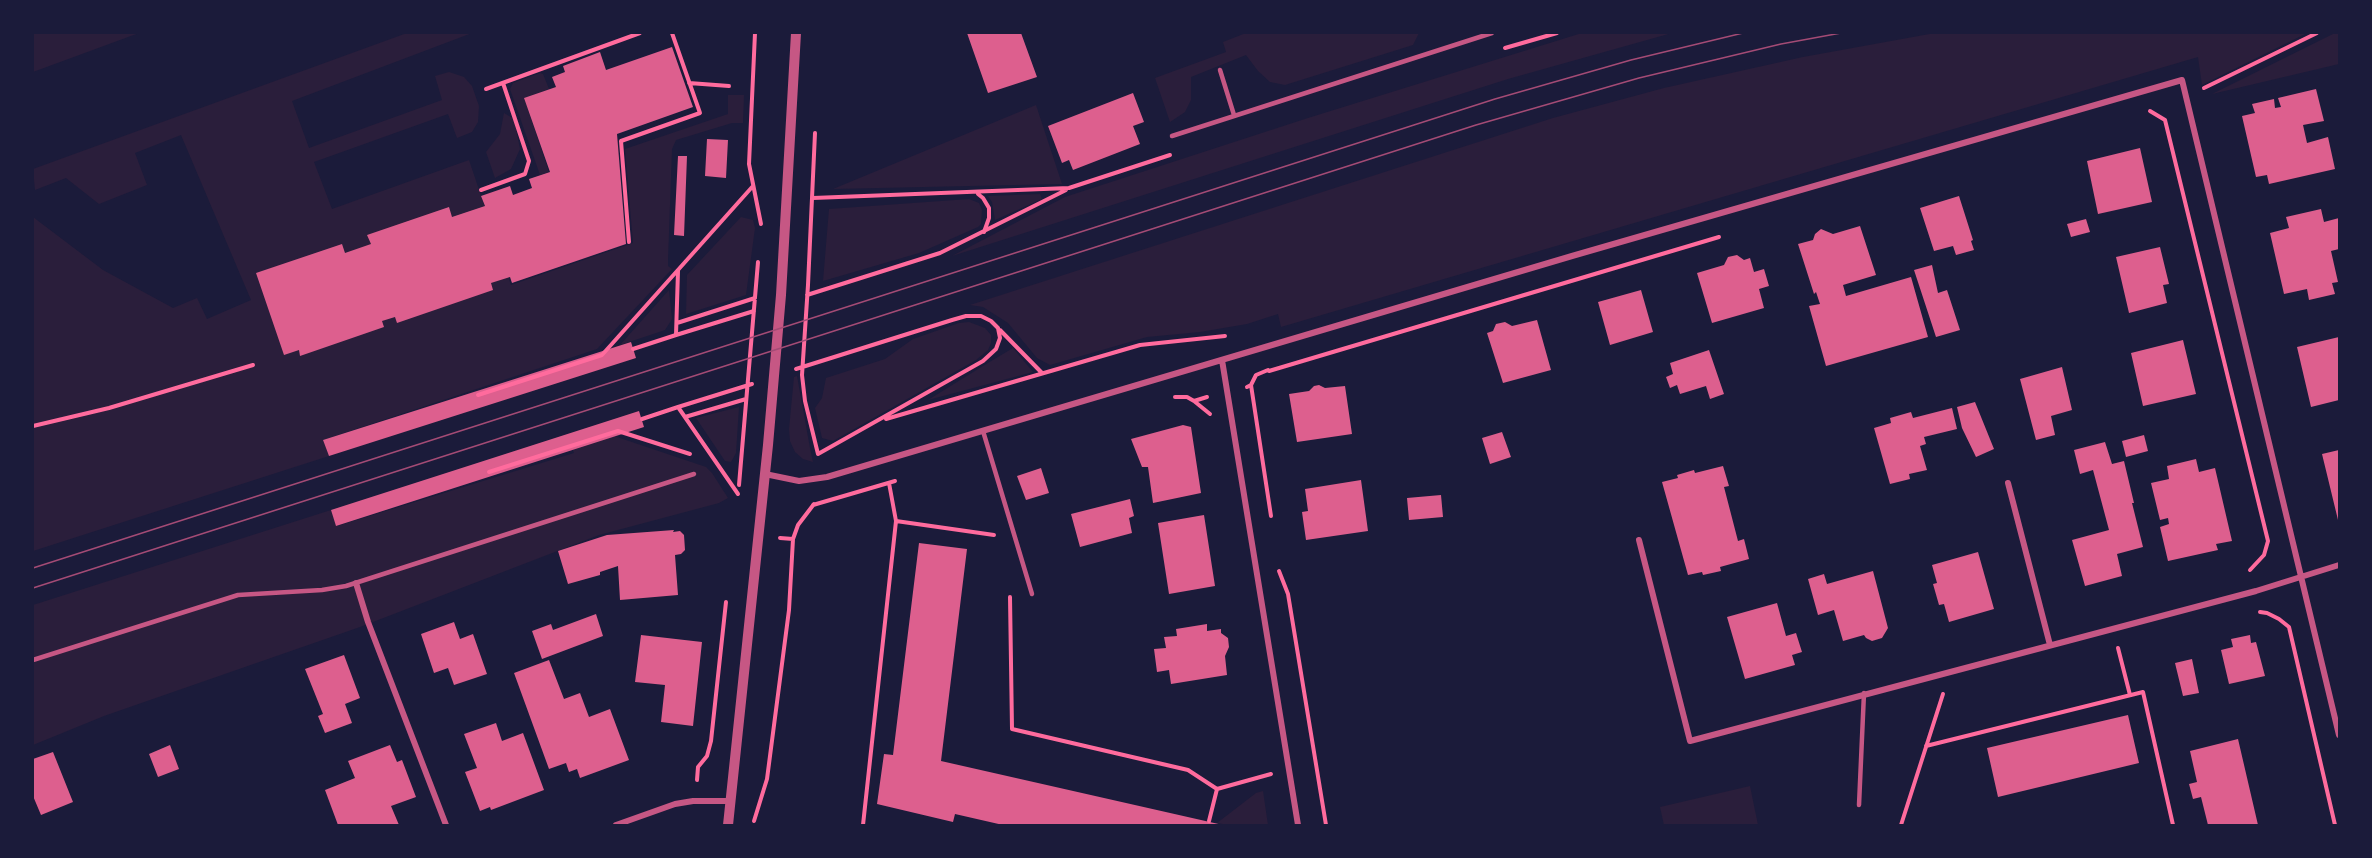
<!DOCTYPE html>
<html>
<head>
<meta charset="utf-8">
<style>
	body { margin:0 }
	#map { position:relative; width:2372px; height:858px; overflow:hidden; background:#1b1b3a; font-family:"Asap Condensed",sans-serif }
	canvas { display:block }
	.frame { position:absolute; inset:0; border:34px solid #1b1b3a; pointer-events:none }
</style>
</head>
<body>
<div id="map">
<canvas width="2372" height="858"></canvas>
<div class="frame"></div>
</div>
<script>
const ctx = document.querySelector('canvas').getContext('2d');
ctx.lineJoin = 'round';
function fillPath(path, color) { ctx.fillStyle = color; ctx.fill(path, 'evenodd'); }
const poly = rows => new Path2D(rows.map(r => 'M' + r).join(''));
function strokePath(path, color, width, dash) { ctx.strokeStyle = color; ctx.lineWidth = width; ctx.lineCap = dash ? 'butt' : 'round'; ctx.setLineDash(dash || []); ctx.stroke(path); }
fillPath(poly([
	[33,33,139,33,33,72],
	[407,33,472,33,292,101,309,148,442,100,435,76,449,72,464,77,472,86,479,106,478,122,472,132,457,138,448,114,314,162,332,209,469,160,511,285,633,243,625,149,728,114,728,95,744,95,743,123,732,123,676,140,672,149,668,260,668,266,672,269,597,349,323,440,329,456,33,551,33,217,103,270,173,308,197,298,207,319,251,300,181,135,135,153,147,185,99,204,66,178,35,190,33,169],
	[1246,33,1419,33,1413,45,1285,85,1270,82,1258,71,1246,55,1191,77,1191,100,1185,112,1170,122,1155,78,1226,52,1223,42],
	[1582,33,1672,33,1508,79,952,256,1065,197,1308,118],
	[1935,33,2307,33,2202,85,2198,57,1281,327,1278,314,1247,324,1200,332,1147,337,1050,365,1037,358,1008,323,983,307,970,305,1553,118,1664,88,1803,57],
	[2335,33,2339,33,2339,64,2212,94],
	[540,73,543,74,549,89,524,98,549,172,540,175,510,89,513,83],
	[1036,105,1062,184,833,189],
	[504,113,514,119,520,149,511,169,495,178,486,152,500,134],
	[1040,194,1042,199,995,220,992,202,988,196],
	[969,199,979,203,982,210,981,224,978,227,919,253,823,281,829,209],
	[741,217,753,220,755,228,746,295,686,314,687,275],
	[669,290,672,319,665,330,620,345],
	[969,322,985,328,991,335,991,343,988,350,976,360,833,441,822,438,815,408,822,398,826,378,885,359,913,339,959,323],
	[1013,348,1033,372,928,400,983,366],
	[797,376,810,448,813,462,803,459,795,452,790,441,789,429,794,377],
	[739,407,736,453,731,462,725,461,696,418],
	[614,436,706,467,712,473,728,498,719,503,599,535,360,627,104,716,33,745,33,605,331,510,337,526,574,453,573,450],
	[1750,786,1758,825,1664,825,1660,807],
	[1263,791,1268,825,1228,825,1217,823,1256,793]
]), '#2a1e3b');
fillPath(poly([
	[967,33,1021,33,1037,77,988,93],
	[672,47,693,107,617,134,626,244,512,283,510,277,491,283,493,290,397,323,395,317,382,321,384,327,300,356,299,350,284,355,256,273,342,244,345,253,371,244,367,235,449,207,452,217,485,206,481,196,510,186,513,195,532,188,529,179,550,172,524,98,556,87,552,77,565,72,563,66,600,52,606,70],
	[2316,89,2324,121,2303,125,2307,143,2328,137,2335,169,2269,184,2267,175,2256,177,2242,116,2255,113,2252,104,2274,99,2275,108,2281,107,2278,98],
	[1133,93,1144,122,1133,126,1140,144,1073,170,1069,160,1062,163,1048,126],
	[707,139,728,140,726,178,705,176],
	[2140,148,2152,202,2098,214,2087,161],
	[678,156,687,156,684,236,674,235],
	[1959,196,1973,240,1971,241,1974,250,1956,255,1953,246,1934,251,1920,208],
	[2321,209,2324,222,2339,218,2339,249,2331,251,2338,282,2332,283,2335,294,2309,300,2307,289,2284,294,2270,233,2289,228,2286,217],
	[2086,219,2090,232,2071,237,2067,224],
	[1860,226,1876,275,1843,285,1846,296,1911,277,1928,337,1826,366,1809,306,1820,304,1816,292,1814,294,1798,244,1813,240,1815,234,1821,229,1833,234],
	[2160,247,2169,284,2163,285,2167,303,2129,313,2116,257],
	[1737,255,1744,260,1750,258,1754,272,1764,269,1769,286,1759,289,1764,308,1712,323,1697,273,1724,265,1728,257],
	[1932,265,1938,293,1947,290,1960,330,1936,337,1914,270],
	[1641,290,1653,332,1610,345,1598,302],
	[1537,320,1551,370,1503,383,1487,333,1493,331,1496,324,1505,322,1512,326],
	[2339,337,2339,400,2311,407,2297,347],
	[2183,340,2196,394,2143,406,2131,353],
	[631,342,636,358,329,456,323,440],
	[1709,350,1724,394,1710,399,1706,386,1680,394,1677,385,1670,388,1666,377,1673,374,1670,363],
	[2062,367,2072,410,2051,416,2055,435,2036,440,2020,379],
	[1319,385,1325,388,1345,386,1352,434,1297,442,1289,394,1309,391,1314,386],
	[1975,402,1994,449,1976,457,1962,428,1957,407],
	[1952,408,1957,429,1924,437,1926,444,1920,446,1927,470,1909,474,1910,479,1890,484,1874,428,1891,423,1890,418,1911,412,1913,418],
	[639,411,644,427,336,526,331,510],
	[1183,425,1191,427,1201,493,1153,503,1148,467,1142,467,1131,439],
	[1502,432,1511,457,1490,464,1482,438],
	[2144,435,2148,451,2126,457,2122,441],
	[2105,442,2112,464,2124,461,2134,503,2132,503,2143,547,2117,554,2122,576,2085,586,2072,540,2109,530,2093,470,2080,474,2074,450],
	[2339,450,2339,520,2338,520,2322,454],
	[2196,459,2199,472,2215,468,2232,541,2216,544,2218,550,2168,561,2160,527,2169,524,2168,518,2160,520,2151,483,2169,479,2167,466],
	[1723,466,1729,486,1724,487,1738,541,1744,539,1749,559,1720,567,1721,571,1703,575,1702,572,1688,575,1662,482,1678,478,1677,475,1694,470,1695,473],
	[1041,468,1049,493,1026,500,1017,476],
	[1361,480,1368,531,1306,540,1302,512,1308,511,1305,489],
	[1441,495,1443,517,1409,520,1407,498],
	[1130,499,1134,516,1129,518,1132,533,1080,547,1071,514],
	[1204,515,1215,586,1169,594,1158,523],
	[674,530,673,532,680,531,684,535,685,550,681,554,675,555,678,595,620,600,618,566,600,572,600,575,568,584,558,551,607,535],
	[919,543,967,549,941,761,1223,825,1003,825,955,814,953,822,877,804,884,754,893,755],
	[1978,552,1994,609,1949,622,1944,604,1939,605,1933,584,1937,583,1932,565],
	[1873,571,1888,628,1882,638,1872,641,1866,638,1864,635,1843,641,1834,610,1818,615,1808,579,1824,574,1827,584],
	[1777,603,1786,636,1796,633,1802,652,1792,655,1795,665,1745,679,1727,617],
	[596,614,603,636,542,659,532,631,551,624,553,630],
	[454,622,460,639,473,634,487,674,454,685,448,668,434,673,421,634],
	[1207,624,1207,631,1221,629,1221,633,1228,638,1229,647,1225,656,1227,675,1171,684,1169,670,1157,672,1154,649,1166,648,1164,637,1177,636,1176,629],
	[641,635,702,642,693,726,661,722,665,685,635,682],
	[2250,635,2251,643,2256,642,2265,676,2229,684,2221,650,2233,647,2231,639],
	[344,655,360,698,345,704,352,723,325,733,318,716,323,714,305,669],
	[2192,659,2199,693,2183,696,2175,663],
	[549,660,564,699,580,693,589,717,610,709,629,760,580,778,577,769,569,772,566,763,549,769,514,673],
	[2128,715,2139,763,1998,797,1987,748],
	[496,723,502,741,523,733,544,790,491,810,490,807,480,811,465,772,477,768,464,734],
	[2238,739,2258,825,2208,825,2201,797,2193,799,2189,784,2197,782,2190,751],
	[170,745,179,769,158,777,149,754],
	[390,745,397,762,402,760,416,797,391,806,399,825,338,825,325,790,355,778,348,761],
	[53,752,73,802,41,815,33,796,33,759]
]), '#dd5f8e');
strokePath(poly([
	[755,33,749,164,761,224],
	[1505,48,1557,33],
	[689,83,729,86],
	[2204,88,2317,33],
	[486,89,640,33],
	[2150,111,2165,120,2268,541,2264,555,2250,570],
	[481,190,525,174,529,161,503,83],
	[978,194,983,198,989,208,989,218,984,232],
	[813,198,1069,188,1170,155],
	[629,242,621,141,700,113,672,33],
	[807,295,940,253,1066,190],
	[677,323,755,298],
	[1000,330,1042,373],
	[676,335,754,311],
	[633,349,676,335,678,271],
	[796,369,952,320,966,316,981,316,991,321,998,328,1000,338,996,349,983,361,818,454,805,401,802,375,808,285,815,133],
	[1269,371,1719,237],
	[1251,385,1256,375,1268,370],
	[1247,387,1251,385,1271,516],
	[478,395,602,355,753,186],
	[1175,397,1187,397,1194,401],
	[1207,397,1194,401,1210,414],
	[678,407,752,384],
	[685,417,746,399],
	[642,419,678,407,738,494],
	[886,419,1140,345,1225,336],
	[33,426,109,408,253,365],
	[489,472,618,431,690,454],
	[739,485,758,262],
	[813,505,895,481],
	[896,521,994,535],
	[780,538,793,539,798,525,814,504],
	[1279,571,1288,594,1326,825],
	[1010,597,1012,729,1188,770,1217,789],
	[2260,612,2267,613,2279,619,2289,627,2335,825],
	[2118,648,2130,695],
	[1926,746,2143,692,2173,825],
	[697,780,698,767,707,756,711,741,726,602],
	[754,821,767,779,789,610,793,539],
	[1209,821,1217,789,1271,774],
	[863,825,896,521,889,483],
	[1901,825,1943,694]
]), '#ff6b9d', 4);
strokePath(poly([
	[1220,70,1234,115],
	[1172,136,1492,33],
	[983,431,1032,594],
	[33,660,238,595,322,590,346,586,694,474],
	[1859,805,1864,693]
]), '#c65784', 4.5);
strokePath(poly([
	[1222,360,1298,825],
	[765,474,799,481,827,477,1572,256,2182,80,2339,735],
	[2008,483,2050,645],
	[1639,540,1690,741,2256,591,2339,565],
	[356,583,368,622,446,825],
	[616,825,675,804,693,801,730,801]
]), '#c65784', 6);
strokePath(poly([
	[728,825,768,445,781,295,796,33]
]), '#c65784', 10);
strokePath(poly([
	[33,568,1495,99,1631,60,1743,33],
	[33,588,1476,125,1639,78,1781,44,1841,33]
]), '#a44b75', 1.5);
</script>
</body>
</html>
